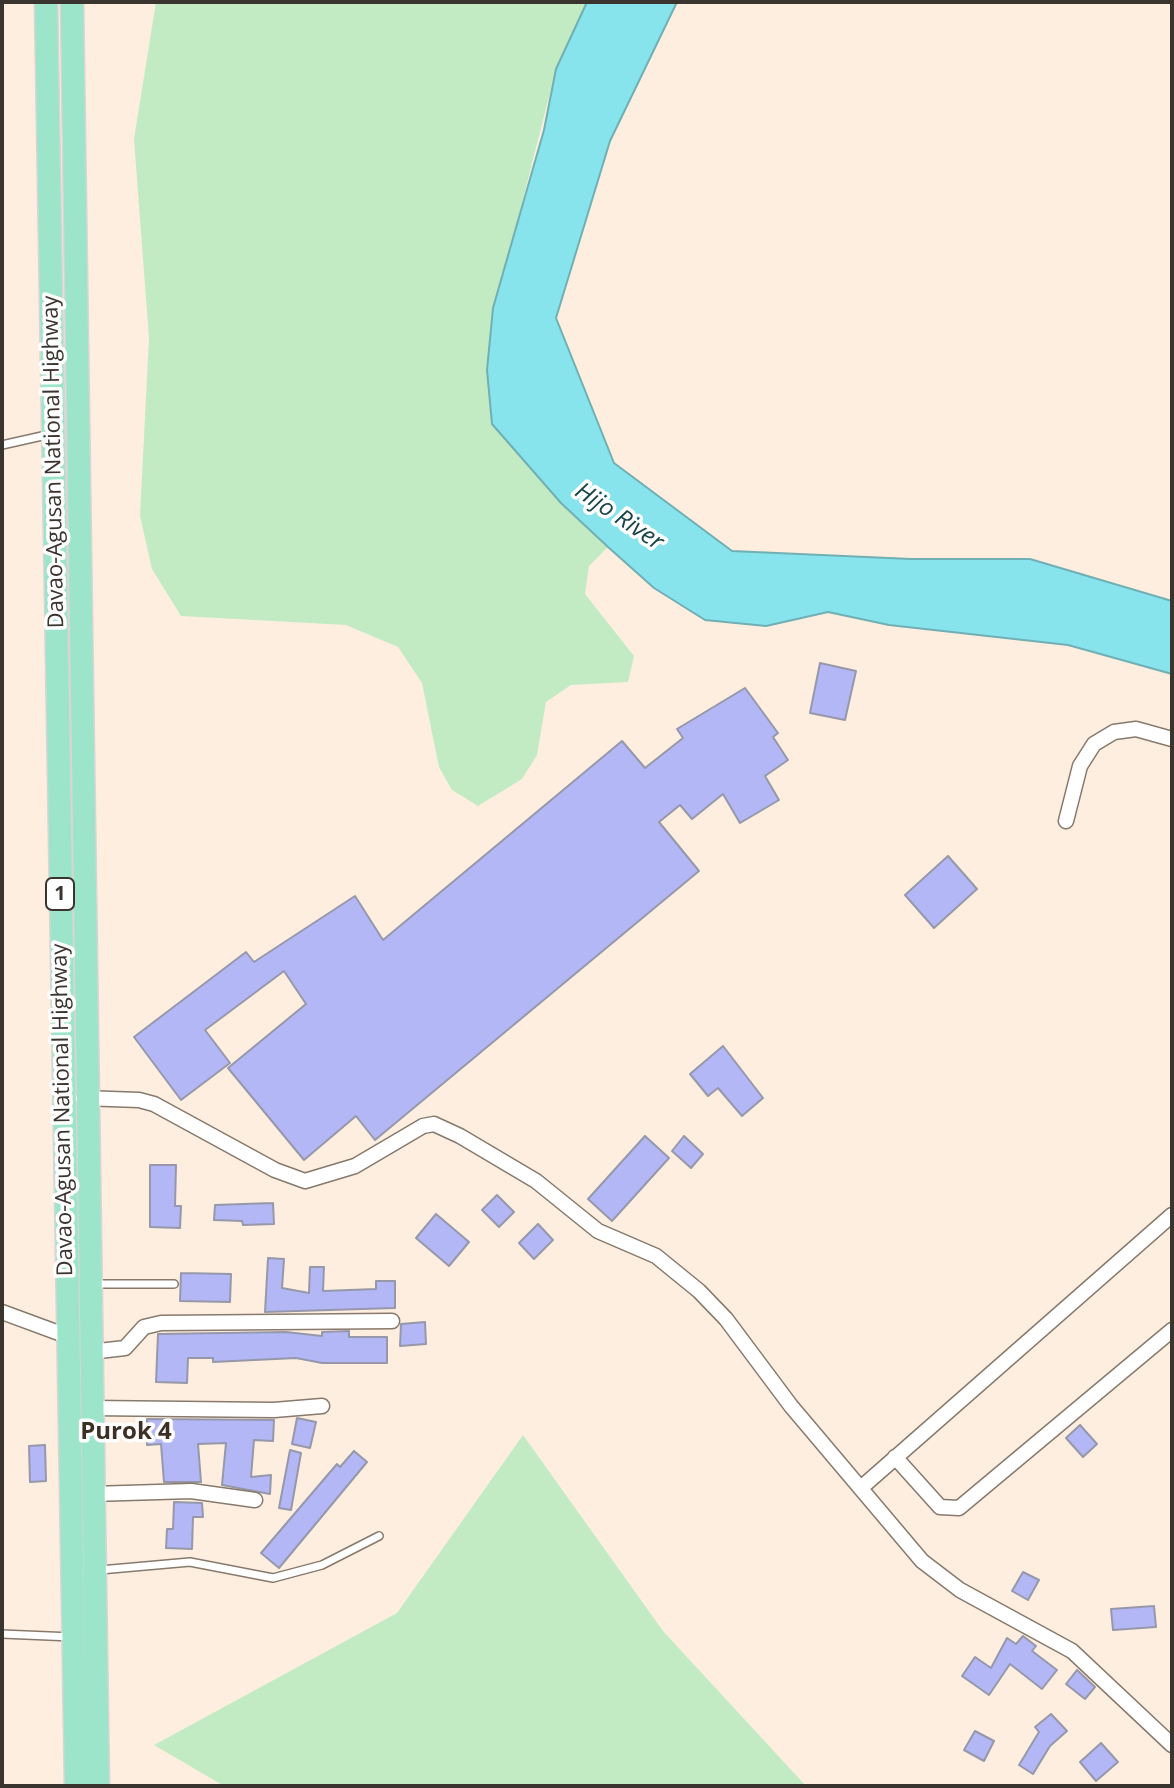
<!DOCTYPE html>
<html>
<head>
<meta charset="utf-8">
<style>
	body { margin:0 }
	#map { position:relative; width:1174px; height:1788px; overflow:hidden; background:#feeedf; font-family:"Open Sans",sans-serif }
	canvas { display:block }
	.frame { position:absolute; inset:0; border:4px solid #3a342e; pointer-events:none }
</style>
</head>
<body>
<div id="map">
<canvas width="1174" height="1788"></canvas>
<div class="frame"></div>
</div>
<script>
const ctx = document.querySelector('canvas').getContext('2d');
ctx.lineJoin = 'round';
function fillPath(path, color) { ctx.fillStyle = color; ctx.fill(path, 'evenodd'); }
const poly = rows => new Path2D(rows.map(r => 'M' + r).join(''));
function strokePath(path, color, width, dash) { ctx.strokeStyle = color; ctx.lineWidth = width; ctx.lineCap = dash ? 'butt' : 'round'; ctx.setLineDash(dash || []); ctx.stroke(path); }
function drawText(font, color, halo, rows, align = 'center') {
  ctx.font = font + ' "Open Sans",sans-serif'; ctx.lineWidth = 7; ctx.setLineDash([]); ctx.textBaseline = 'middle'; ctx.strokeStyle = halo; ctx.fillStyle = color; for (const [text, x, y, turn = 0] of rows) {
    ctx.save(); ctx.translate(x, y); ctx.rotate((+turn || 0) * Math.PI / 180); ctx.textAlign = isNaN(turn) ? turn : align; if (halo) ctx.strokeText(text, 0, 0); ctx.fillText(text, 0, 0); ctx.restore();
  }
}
fillPath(poly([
	[156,2,587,2,556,69,510,250,561,503,608,547,589,566,585,594,634,656,628,682,571,685,546,702,537,755,522,779,478,806,452,790,439,767,422,683,398,647,346,625,181,616,152,569,140,516,149,338,134,139],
	[523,1435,663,1631,806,1786,224,1786,154,1745,397,1613]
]), '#c2ebc4');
const water = poly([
	[587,2,677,2,610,141,556,318,614,463,732,551,911,559,1030,559,1172,601,1172,674,1068,645,889,625,828,612,766,626,705,620,654,588,608,547,561,503,492,424,487,370,493,308,544,130,556,69,587,2]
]);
fillPath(water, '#87e4ec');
strokePath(water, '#70afb3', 2);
const building = poly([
	[820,663,856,671,845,720,810,713,820,663],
	[745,688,778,733,773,737,788,760,765,776,779,800,740,823,723,794,692,819,680,805,659,822,699,871,375,1140,356,1116,304,1160,228,1068,306,1004,284,971,205,1030,230,1063,181,1100,134,1037,246,952,254,962,355,896,383,940,622,741,645,768,683,738,677,729,745,688],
	[948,856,977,889,934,928,905,895,948,856],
	[723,1046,763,1098,742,1116,718,1088,708,1096,690,1074,723,1046],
	[645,1136,669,1158,612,1221,588,1199,645,1136],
	[684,1136,703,1154,691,1168,672,1151,684,1136],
	[150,1165,176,1165,175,1206,181,1206,180,1228,150,1227,150,1165],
	[497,1195,514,1212,499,1227,482,1210,497,1195],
	[273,1203,274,1224,243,1225,242,1221,214,1220,215,1205,273,1203],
	[436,1214,469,1242,449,1266,416,1238,436,1214],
	[538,1224,553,1240,534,1259,519,1243,538,1224],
	[268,1258,284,1259,282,1288,309,1293,310,1267,324,1267,323,1291,376,1289,376,1281,395,1281,395,1308,265,1312,268,1258],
	[181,1273,231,1274,230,1302,180,1301,181,1273],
	[425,1322,426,1344,400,1346,401,1324,425,1322],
	[349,1331,349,1337,387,1337,387,1363,322,1363,296,1358,213,1362,213,1358,188,1358,187,1383,156,1382,158,1334,286,1332,322,1336,322,1332,349,1331],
	[297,1418,316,1422,310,1448,292,1444,297,1418],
	[147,1419,274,1420,273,1441,254,1440,251,1477,271,1475,270,1494,222,1485,226,1443,198,1444,201,1482,164,1482,161,1444,147,1445,147,1419],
	[1080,1425,1097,1444,1083,1457,1066,1438,1080,1425],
	[45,1445,46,1481,30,1482,29,1446,45,1445],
	[290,1450,301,1453,291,1510,279,1508,290,1450],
	[354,1451,367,1462,279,1568,261,1553,337,1464,340,1467,354,1451],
	[174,1502,202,1503,203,1517,193,1517,192,1549,166,1548,167,1529,173,1529,174,1502],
	[1023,1572,1039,1580,1028,1600,1012,1591,1023,1572],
	[1154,1606,1156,1627,1113,1630,1111,1609,1154,1606],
	[1023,1636,1036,1646,1032,1651,1057,1670,1042,1689,1010,1664,989,1695,962,1676,975,1657,991,1668,1007,1638,1016,1644,1023,1636],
	[1077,1670,1095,1687,1085,1699,1066,1684,1077,1670],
	[1051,1714,1067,1731,1050,1746,1033,1774,1019,1765,1039,1732,1035,1727,1051,1714],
	[975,1731,994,1741,984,1761,964,1750,975,1731],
	[1101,1743,1118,1762,1096,1781,1080,1762,1101,1743]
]);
fillPath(building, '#b3b7f6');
strokePath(building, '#9698aa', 2);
const service = poly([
	[2,445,51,434],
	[95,1284,174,1284],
	[100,1570,190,1562,273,1578,322,1565,379,1536],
	[2,1634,72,1637]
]);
const minor = poly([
	[1066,821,1080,766,1094,744,1114,732,1136,729,1172,739],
	[83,1098,139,1100,154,1104,275,1170,305,1181,355,1166,423,1126,434,1124,460,1136,536,1181,598,1231,656,1256,699,1291,726,1319,791,1406,922,1561,960,1590,1072,1651,1172,1745],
	[2,1312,67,1336],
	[90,1352,125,1348,144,1327,161,1323,392,1321],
	[91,1408,274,1410,322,1406],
	[895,1457,940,1507,959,1508,1172,1330],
	[862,1487,1172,1215],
	[92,1494,191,1491,255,1500]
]);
const trunk = poly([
	[46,2,76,1786],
	[72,2,98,1786]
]);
strokePath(service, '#87796c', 10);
strokePath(minor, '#87796c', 17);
strokePath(trunk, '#d8d6d5', 25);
strokePath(service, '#fff', 7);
strokePath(minor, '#fff', 14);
strokePath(trunk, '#9ce4ca', 22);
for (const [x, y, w] of [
	[60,894,28]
]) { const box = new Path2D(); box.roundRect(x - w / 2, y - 16, w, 32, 6); ctx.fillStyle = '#fefefe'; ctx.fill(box); strokePath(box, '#3a342e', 2); }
drawText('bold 20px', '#3a342e', null, [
	["1",60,894]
]);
drawText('22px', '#3a342e', '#fefefe', [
	["Davao-Agusan National Highway",54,462,-91],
	["Davao-Agusan National Highway",63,1110,-91]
]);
drawText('italic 24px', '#194448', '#fefefe', [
	["Hijo River",619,517,34]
]);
drawText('bold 24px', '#3c3024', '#fefefe', [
	["Purok 4",126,1432]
]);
</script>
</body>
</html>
